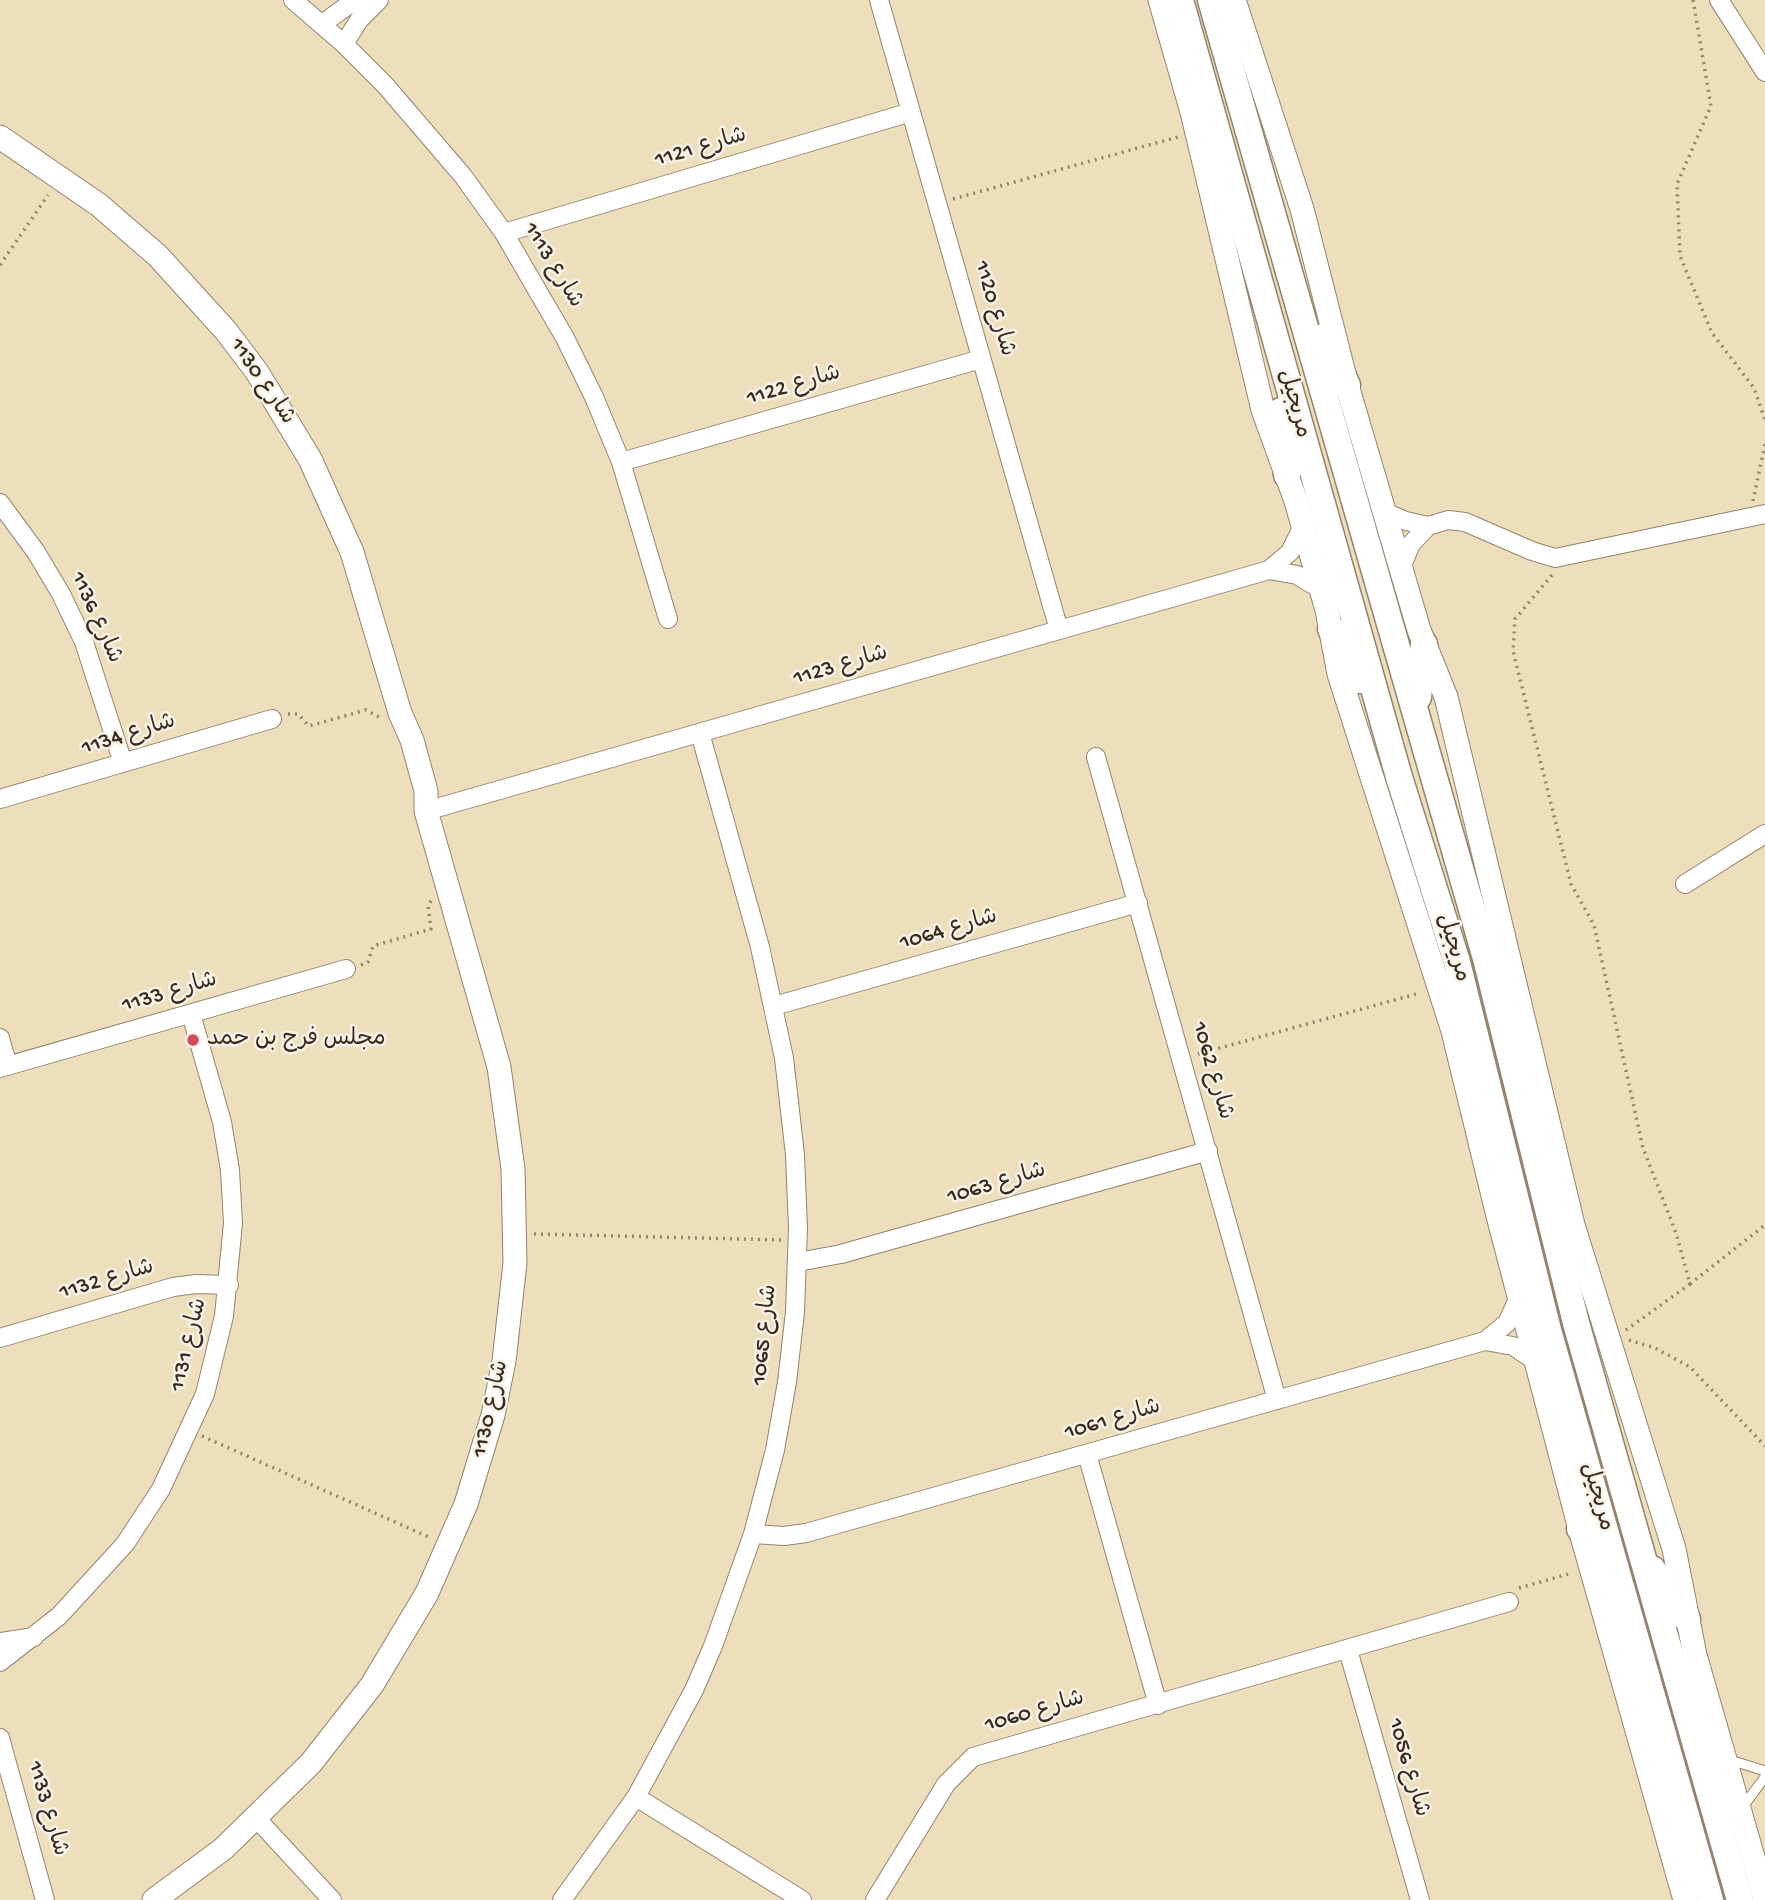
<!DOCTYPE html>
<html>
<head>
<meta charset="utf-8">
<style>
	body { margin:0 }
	canvas { display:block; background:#eddebc }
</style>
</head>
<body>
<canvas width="1765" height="1900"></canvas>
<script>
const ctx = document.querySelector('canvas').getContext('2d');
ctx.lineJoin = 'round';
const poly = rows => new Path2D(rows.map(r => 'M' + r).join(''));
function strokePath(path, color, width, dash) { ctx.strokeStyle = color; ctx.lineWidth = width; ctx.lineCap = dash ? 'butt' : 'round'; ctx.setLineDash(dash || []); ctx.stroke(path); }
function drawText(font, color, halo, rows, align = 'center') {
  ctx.font = font + ' "Gochi Hand","Playpen Sans Arabic",sans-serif'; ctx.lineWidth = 5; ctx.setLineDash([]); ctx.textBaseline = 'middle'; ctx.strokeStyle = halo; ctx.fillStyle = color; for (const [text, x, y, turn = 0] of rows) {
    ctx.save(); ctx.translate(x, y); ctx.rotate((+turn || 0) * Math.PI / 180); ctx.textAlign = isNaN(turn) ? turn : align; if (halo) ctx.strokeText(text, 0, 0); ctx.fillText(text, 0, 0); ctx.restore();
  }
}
const service = poly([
	[1730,1760,1765,1771],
	[1742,1808,1765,1777]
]);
const minor = poly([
	[293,0,344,44,385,85,463,176,504,233,565,338,594,397,621,462,668,619],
	[879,0,1059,630],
	[1719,0,1765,72],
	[322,24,347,6,360,0],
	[344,44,359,20,379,0],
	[504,233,911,112],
	[621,462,981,359],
	[0,503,36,552,61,594,84,642,123,763],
	[1384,512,1406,521,1428,526,1448,520,1465,522,1532,551,1555,558,1765,514],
	[1401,568,1411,544,1428,526],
	[1269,570,1297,575,1320,589],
	[1096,757,1277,1400],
	[0,799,272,719],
	[426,811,1269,570,1290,552,1303,526],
	[1685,884,1765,834],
	[774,1006,1138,903],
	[0,1038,8,1066],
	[0,1068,346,969],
	[798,1262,841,1254,1208,1151],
	[0,1338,173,1287,196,1284,229,1285],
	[1485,1341,1513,1346,1537,1362],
	[1087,1454,1158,1705],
	[753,1534,784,1536,806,1533,1485,1341,1507,1323,1519,1297],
	[0,1642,34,1637],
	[1348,1650,1420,1900],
	[0,1662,59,1616,125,1544,161,1489,205,1394,224,1316,233,1223,230,1170,222,1122,191,1014],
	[0,1738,45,1900],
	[636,1797,802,1900],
	[257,1819,332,1900],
	[562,1900,636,1797,694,1690,713,1646,753,1534,775,1450,787,1382,795,1312,798,1228,795,1155,784,1058,760,947,700,733],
	[875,1900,946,1784,973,1757,1509,1602]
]);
const tertiary = poly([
	[1160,0,1192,112,1263,410,1296,501,1327,610,1339,674,1453,1031,1498,1216,1580,1529,1685,1900],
	[1234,0,1302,209,1347,385,1419,630,1446,697,1573,1225,1674,1549,1695,1655,1765,1899],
	[0,137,99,205,158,256,226,331,257,372,310,459,352,552,400,713,412,740,426,791,426,811,499,1067,513,1169,515,1263,504,1361,493,1415,466,1504,427,1593,372,1685,311,1763,223,1849,154,1900]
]);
const secondary = poly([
	[1180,0,1399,777,1457,962,1548,1330,1710,1900],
	[1211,0,1487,962,1576,1323,1740,1900],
	[1324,337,1347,385],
	[1281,411,1287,475],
	[1331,629,1359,680],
	[1418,697,1424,644],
	[1580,1529,1610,1570],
	[1652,1569,1687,1619]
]);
strokePath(service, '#94846d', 11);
strokePath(minor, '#94846d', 20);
strokePath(tertiary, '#94846d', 25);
strokePath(secondary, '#94846d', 29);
strokePath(poly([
	[1693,0,1711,106,1677,184,1680,256,1712,333,1754,388,1765,420],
	[953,199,1178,137],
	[0,265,48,195],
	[1753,501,1765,444],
	[1552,575,1515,619,1513,651,1571,884,1594,925,1643,1148,1676,1233,1690,1284,1626,1330],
	[288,714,298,714,309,726,366,710,381,718],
	[361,965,368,962,373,946,431,929,428,906,432,899],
	[1198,1054,1420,993],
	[534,1234,782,1240],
	[1690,1284,1765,1225],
	[1629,1340,1655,1348,1690,1367,1765,1446],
	[202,1436,431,1538],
	[1519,1588,1572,1573]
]), '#94846d', 3.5, [2, 5]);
strokePath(service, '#fff', 9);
strokePath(minor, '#fff', 18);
strokePath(tertiary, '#fff', 23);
strokePath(secondary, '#fff', 26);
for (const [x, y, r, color] of [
	[193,1040,7,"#d1495b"]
]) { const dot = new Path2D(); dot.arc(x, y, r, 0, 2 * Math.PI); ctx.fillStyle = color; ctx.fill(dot); strokePath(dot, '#f7f3e8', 2.5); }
drawText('23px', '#3b2a1e', '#f7f3e8', [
	["شارع 1121",701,149,-16],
	["شارع 1113",552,266,59],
	["شارع 1120",993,309,74],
	["شارع 1130",261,382,56],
	["شارع 1122",794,387,-16],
	["مريجيل",1293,404,75],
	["شارع 1136",95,618,66],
	["شارع 1123",841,667,-16],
	["شارع 1134",129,736,-17],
	["شارع 1064",949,931,-16],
	["مريجيل",1452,948,74],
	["شارع 1133",170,994,-16],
	["شارع 1062",1211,1071,74],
	["شارع 1063",997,1185,-16],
	["شارع 1132",107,1281,-16],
	["شارع 1065",766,1335,-84],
	["شارع 1131",190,1345,-76],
	["شارع 1130",492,1409,-77],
	["شارع 1061",1113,1421,-16],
	["مريجيل",1596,1497,74],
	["شارع 1060",1035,1713,-16],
	["شارع 1056",1407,1768,74],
	["شارع 1133",46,1809,74]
]);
drawText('23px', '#3b2a1e', '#f7f3e8', [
	["مجلس فرج بن حمد",207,1040]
], 'left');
</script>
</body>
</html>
